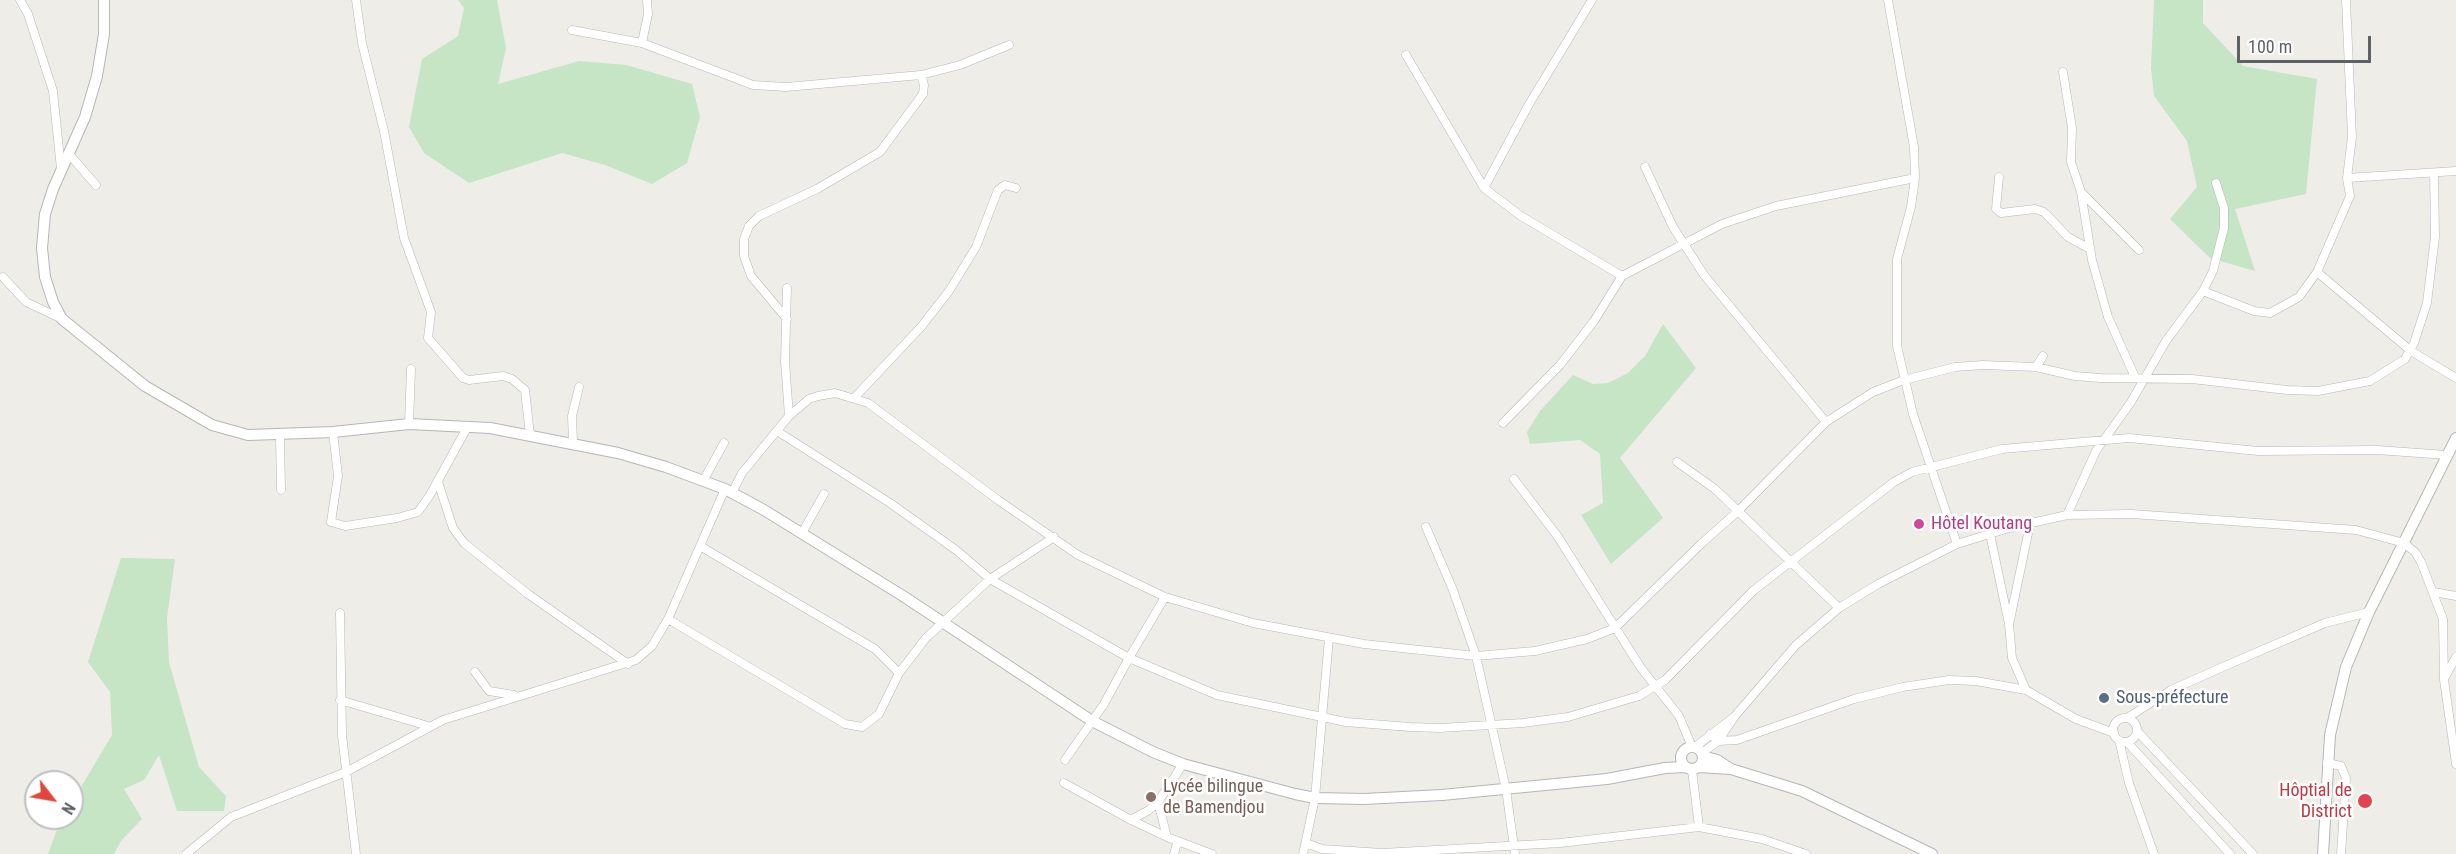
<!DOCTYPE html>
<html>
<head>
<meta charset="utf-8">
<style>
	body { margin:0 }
	#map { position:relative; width:2456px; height:854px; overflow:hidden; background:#efede7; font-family:"Roboto Condensed",sans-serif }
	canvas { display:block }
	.north { position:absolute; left:24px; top:770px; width:60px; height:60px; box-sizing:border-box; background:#fff; border:2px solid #bfc0c2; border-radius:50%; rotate:121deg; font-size:16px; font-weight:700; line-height:24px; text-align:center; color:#5e6266 }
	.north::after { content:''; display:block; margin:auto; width:21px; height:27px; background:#df483d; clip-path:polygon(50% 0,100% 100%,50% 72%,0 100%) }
	.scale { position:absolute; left:2237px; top:36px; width:134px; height:27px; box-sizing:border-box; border:3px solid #5e6266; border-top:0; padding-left:8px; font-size:18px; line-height:21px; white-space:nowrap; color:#5e6266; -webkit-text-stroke:4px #fff; paint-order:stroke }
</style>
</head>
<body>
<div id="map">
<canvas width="2456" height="854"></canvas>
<div class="north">N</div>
<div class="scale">100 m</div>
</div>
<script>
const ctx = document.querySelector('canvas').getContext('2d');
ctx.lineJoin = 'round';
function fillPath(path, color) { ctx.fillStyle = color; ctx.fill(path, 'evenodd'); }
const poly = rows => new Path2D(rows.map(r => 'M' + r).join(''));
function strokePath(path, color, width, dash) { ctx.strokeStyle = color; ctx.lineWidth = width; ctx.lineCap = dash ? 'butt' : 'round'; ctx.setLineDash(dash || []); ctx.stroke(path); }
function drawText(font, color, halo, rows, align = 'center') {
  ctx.font = font + ' "Roboto Condensed",sans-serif'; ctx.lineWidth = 5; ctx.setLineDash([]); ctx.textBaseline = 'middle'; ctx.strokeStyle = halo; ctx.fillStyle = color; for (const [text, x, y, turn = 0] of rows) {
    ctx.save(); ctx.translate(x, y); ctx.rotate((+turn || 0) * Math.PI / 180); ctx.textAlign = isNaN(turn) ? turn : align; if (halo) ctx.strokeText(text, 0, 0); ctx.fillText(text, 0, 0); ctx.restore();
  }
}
fillPath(poly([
	[458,0,497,0,506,48,498,84,579,61,626,65,692,84,700,117,687,163,652,184,605,165,562,153,469,183,424,153,409,127,422,59,458,36,464,8],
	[2154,0,2203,0,2203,23,2243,66,2317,79,2306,194,2235,209,2255,271,2210,258,2170,219,2197,187,2187,141,2154,96,2151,68],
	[1663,324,1696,368,1620,458,1663,518,1611,564,1581,515,1603,503,1600,454,1580,440,1530,444,1527,432,1540,411,1573,375,1593,384,1608,383,1628,373,1645,356],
	[121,558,175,559,167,618,169,662,199,767,226,796,224,811,177,811,159,755,144,780,124,789,142,819,121,841,114,854,48,854,59,824,63,818,72,818,72,802,112,735,110,692,88,662]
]), '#c5e5c5');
const street = poly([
	[20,0,28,14,53,91,61,169],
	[356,0,362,43,384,131,404,238,431,312,428,338,463,378,469,380,503,376,512,379,525,390,530,435],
	[1888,0,1914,147,1915,178,1911,207,1897,259,1897,346,1913,414,1957,544],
	[2346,0,2352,137,2347,178,2350,196,2317,272,2411,351,2456,378],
	[572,30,642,43,753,85,786,87,921,75,960,65,1009,45],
	[642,43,648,14,647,0],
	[1406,55,1484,188,1521,216,1622,276,1722,224,1776,206,1915,178],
	[2063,72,2072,128,2071,162,2081,192,2092,260,2108,317,2135,377],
	[68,153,96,185],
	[1645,167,1673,227,1704,275,1826,422],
	[1999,177,1996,209,2001,213,2035,209,2044,212,2068,237,2090,249],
	[2347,178,2456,171],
	[1484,188,1528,106,1592,0],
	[2082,193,2139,250],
	[3,277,26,302,62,319],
	[2203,291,2254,311,2270,313,2299,297,2317,272],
	[787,319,751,276,744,256,744,239,749,226,759,216,817,189,880,152,923,94,924,85,921,75],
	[2036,367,2043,356],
	[855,397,921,327,949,291,976,247,998,190,1005,185,1016,188],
	[789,416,809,399,818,396,835,393,868,403,998,500,1078,555,1165,597,1253,623,1364,644,1476,656,1535,651,1587,639,1615,628,1702,543,1737,512,1826,422,1873,392,1904,380,1955,367,1983,365,2036,367,2075,376,2100,378,2192,379,2287,390,2318,391,2370,381,2405,359,2414,343,2427,303,2435,237,2434,173],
	[1503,423,1560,365,1594,321,1622,276],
	[409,424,411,369],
	[777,431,890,503,956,550,990,579,1129,658,1165,597],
	[333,432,338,476,331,522,345,526,397,518,418,512,430,495,468,426],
	[280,435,281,490],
	[573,443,572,416,579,387],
	[1677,462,1715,489,1839,608],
	[1514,479,1558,537,1641,668,1679,716,1692,747],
	[703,481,724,443],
	[438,482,453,528,464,543,528,594,628,664],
	[732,493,742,473,789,416,785,361,787,288],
	[2067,515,2096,451,2131,402,2166,341,2203,291,2213,271,2224,228,2224,208,2216,183],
	[1426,527,1453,590,1476,656,1506,789,1515,854],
	[802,533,824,494],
	[1990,534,2009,624,2012,658,2026,690],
	[700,546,875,649,899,673],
	[2434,592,2456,596],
	[340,613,342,735,356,854],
	[668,619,845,724,862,727,879,714,899,673,926,638,990,579,1054,537],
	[2010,620,2030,524],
	[475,672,489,691,514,695],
	[2445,677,2456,657],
	[340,700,428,726],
	'2113 730a12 12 0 1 1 24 0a12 12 0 1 1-24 0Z',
	[2127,718,2171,690,2225,666,2325,623,2369,612],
	[2137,731,2253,854],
	[1710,734,1718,741,1737,740,1854,699,1903,687,1949,680,1976,681,2026,690,2076,719,2114,733],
	[2119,740,2129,783,2154,854],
	[2127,742,2230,854],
	[1695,747,1734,717],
	[1702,753,1718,741,1735,716,1796,645,1839,608,1878,584,1957,544,2009,528,2067,515,2132,514,2356,530,2404,543,2415,552,2421,562,2443,619,2444,680,2456,764],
	[1065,760,1104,704,1129,658,1217,695,1346,722,1410,727,1440,728,1523,723,1568,717,1639,696,1665,680,1754,590,1894,482,1912,472,2002,449,2129,438,2258,451,2377,450,2447,455],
	[2327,763,2341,766,2346,778,2341,854],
	[1692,770,1699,827],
	[1064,783,1131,820,1149,810,1158,802,1183,764],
	[1158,802,1167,837,1212,854],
	[1131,820,1167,837],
	[1306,843,1322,849,1382,853,1560,843,1699,827,1762,839,1806,854],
	[186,854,231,817,346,772,443,720,636,660,652,646,668,619,725,489],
	[1174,854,1177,843],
	[1303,854,1315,798,1329,638]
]);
const secondary = poly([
	[104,0,104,34,97,76,85,117,53,189,45,214,42,248,45,277,53,302,62,319,145,386,212,425,248,435,333,432,409,424,490,428,618,453,666,467,725,489,764,510,903,596,1092,721,1153,752,1183,764,1295,794,1315,798,1364,799,1442,795,1607,779,1665,768,1685,767],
	'1681 758a11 11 0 1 1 22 0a11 11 0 1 1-22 0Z',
	[1703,756,1717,760,1731,769],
	[1699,767,1731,769,1802,791,1932,854],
	[2323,854,2330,735,2346,667,2369,612,2456,438]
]);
strokePath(street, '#b4b7ba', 9);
strokePath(secondary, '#b3b6ba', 12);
strokePath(street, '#fff', 8);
strokePath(secondary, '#fff', 10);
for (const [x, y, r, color] of [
	[1919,524,6,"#d1479c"],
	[2104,698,6,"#5c6f8a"],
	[1151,797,6,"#8d6e63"],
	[2365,801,8,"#e0444e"]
]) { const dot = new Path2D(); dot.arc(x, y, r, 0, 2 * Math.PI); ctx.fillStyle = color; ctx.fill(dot); strokePath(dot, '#fff', 2); }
drawText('18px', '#b23c85', '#fff', [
	["Hôtel Koutang",1931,524]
], 'left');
drawText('18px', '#4e5e75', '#fff', [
	["Sous-préfecture",2116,698]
], 'left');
drawText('18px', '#785e54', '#fff', [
	["Lycée bilingue",1163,787],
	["de Bamendjou",1163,808]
], 'left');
drawText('18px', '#be3a42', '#fff', [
	["Hôptial de",2352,791],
	["District",2352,812]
], 'right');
</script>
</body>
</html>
